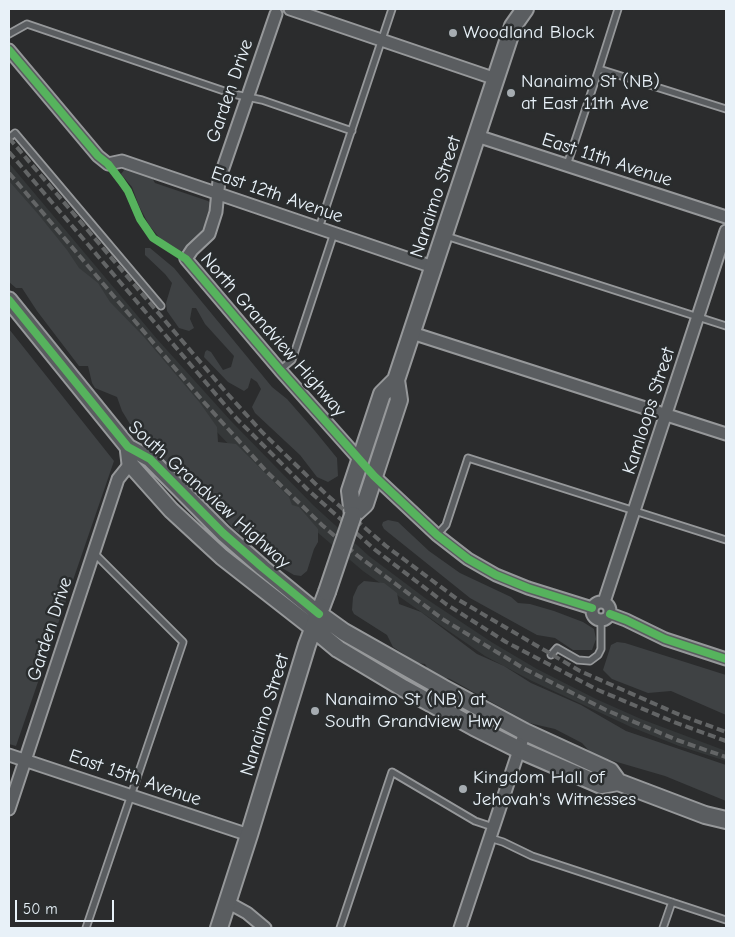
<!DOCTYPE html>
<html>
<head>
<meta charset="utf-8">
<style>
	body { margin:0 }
	#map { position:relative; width:735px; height:937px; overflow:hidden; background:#2b2c2d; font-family:"Comic Neue",sans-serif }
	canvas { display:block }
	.frame { position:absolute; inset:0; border:10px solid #e8f1f8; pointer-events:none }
	.scale { position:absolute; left:15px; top:900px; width:99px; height:22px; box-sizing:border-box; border:2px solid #e8f1f8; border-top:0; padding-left:6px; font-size:15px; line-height:18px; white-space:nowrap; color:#e8f1f8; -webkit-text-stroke:4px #2a2d2e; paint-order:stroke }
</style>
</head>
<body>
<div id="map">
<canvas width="735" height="937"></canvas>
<div class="frame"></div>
<div class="scale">50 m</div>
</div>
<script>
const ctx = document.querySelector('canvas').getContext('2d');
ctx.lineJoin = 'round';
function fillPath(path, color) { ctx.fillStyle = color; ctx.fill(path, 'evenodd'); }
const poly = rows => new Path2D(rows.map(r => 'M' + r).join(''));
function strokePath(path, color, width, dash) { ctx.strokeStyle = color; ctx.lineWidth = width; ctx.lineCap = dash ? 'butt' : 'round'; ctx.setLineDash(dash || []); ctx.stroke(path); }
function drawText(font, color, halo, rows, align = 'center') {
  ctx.font = font + ' "Comic Neue",sans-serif'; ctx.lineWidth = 5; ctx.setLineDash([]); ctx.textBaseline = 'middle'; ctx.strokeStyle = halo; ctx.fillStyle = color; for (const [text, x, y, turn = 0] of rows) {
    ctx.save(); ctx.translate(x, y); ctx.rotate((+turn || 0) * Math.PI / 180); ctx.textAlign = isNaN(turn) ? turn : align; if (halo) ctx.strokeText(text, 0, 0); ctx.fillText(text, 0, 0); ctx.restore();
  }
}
fillPath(poly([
	[9,163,157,339,231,421,313,505,369,556,425,598,493,643,537,669,596,699,641,719,726,751,726,761,679,746,631,727,532,681,485,656,424,614,363,571,304,521,274,492,177,390,9,191]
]), '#353839');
fillPath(poly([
	[125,169,152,178,155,183,208,201,212,204,211,220,201,238,181,251,177,251,162,241,149,225,139,206,132,187,121,174],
	[9,181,38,214,67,250,79,268,98,283,110,302,144,337,200,403,217,427,218,442,236,444,289,497,292,505,299,507,318,529,318,542,314,549,307,571,301,576,294,575,282,568,270,554,235,530,202,496,198,478,185,476,167,467,147,443,143,429,130,424,122,411,117,397,95,388,92,383,88,366,79,366,37,311,22,288,16,288,9,282],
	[145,248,150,248,174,268,272,387,287,399,315,431,337,458,338,476,328,482,317,477,300,455,255,413,252,407,261,389,257,382,251,378,248,388,244,391,228,382,204,357,205,352,207,350,211,352,223,370,231,367,234,356,205,324,196,308,192,308,190,319,194,328,189,331,179,328,167,311,166,303,172,283,165,274,145,255],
	[9,329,114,461,16,746,9,744],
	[388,520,398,522,429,551,460,573,511,597,518,603,530,604,554,611,583,622,594,629,596,639,592,650,573,650,555,638,537,635,470,598,384,529,382,525,383,522],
	[364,581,384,583,397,593,399,604,421,612,477,654,504,666,531,683,581,705,626,731,726,765,726,801,665,776,593,755,582,743,555,729,529,723,450,679,430,673,425,664,417,663,393,647,387,635,354,614,352,610,353,597,358,586],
	[617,642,625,643,726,675,726,715,671,691,648,693,612,679,603,670,611,645]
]), '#3f4244');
const service = poly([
	[9,34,27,24,233,94,262,100,352,131],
	[599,69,726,109],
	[9,138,15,133,161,306],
	[567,165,599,69,618,9],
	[319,228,392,9],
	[446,236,726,326],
	[280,370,292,360,334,233],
	[437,535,446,525,468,458,726,540],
	[551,655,557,648,578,660,590,661,598,655,601,649,601,620],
	[490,838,503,842,532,856,726,920],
	[86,928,183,642,94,553],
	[340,928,392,772,475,821,493,827],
	[663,928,672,902]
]);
const minor = poly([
	[290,9,496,79],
	[276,14,219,180,216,212,209,234,192,250,186,259,280,370,360,460],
	[9,50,98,156,108,164,122,161,433,267],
	[477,136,726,217],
	[412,333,726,434],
	[374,476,437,535,468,559,496,575,528,588,592,608],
	'592 611a9 9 0 1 1 18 0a9 9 0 1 1-18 0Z',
	[604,602,726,231],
	[610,614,626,620,665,639,726,659],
	[9,755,249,835],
	[9,809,118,479,130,464],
	[227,902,247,913,265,928],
	[460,928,525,732]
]);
const tertiary = poly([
	[9,300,128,447,150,459,223,533,263,568,319,614],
	[128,447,130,464,171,510,222,557,314,629]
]);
const secondary = poly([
	[353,515,350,491,382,394,396,380,513,26,525,9],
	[353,515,365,504,399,400,396,380],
	[319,614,344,632,443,688,525,732,610,771,618,782],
	[314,629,338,649,403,688,474,727,520,750,601,785,618,782,705,815,726,820],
	[219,928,249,835,307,645,327,592]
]);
strokePath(service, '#96989a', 9);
strokePath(minor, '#96989a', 15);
strokePath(tertiary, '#96989a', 19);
strokePath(secondary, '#96989a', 20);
strokePath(service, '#5a5d60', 5.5);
strokePath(minor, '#5a5d60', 11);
strokePath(tertiary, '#5a5d60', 15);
strokePath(secondary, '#5a5d60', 16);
strokePath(poly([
	[9,138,225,391,262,432,328,496,386,546,457,599,580,671,680,715,726,732],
	[9,152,237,419,307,489,374,549,446,604,506,642,598,690,674,722,726,741],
	[9,173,202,400,267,472,322,525,358,556,444,620,523,668,606,710,677,740,726,757]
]), '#636566', 4, [8, 4]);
const secondaryBridge = poly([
	[327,592,353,515]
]);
strokePath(secondaryBridge, '#96989a', 20, []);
strokePath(secondaryBridge, '#5a5d60', 16);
strokePath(poly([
	[9,50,98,156,108,164,121,181,128,191,140,219,153,238,186,259,280,370,374,476,437,535,468,559,496,575,528,588,592,608],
	[9,300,128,447,150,459,223,533,263,568,319,614],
	[610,614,626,620,665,639,726,659]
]), '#56b35d', 8);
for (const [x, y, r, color] of [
	[453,33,5,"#a6acb1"],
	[511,93,5,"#a6acb1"],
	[315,711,5,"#a6acb1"],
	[463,789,5,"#a6acb1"]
]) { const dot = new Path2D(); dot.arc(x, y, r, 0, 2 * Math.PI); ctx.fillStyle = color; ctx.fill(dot); strokePath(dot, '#2a2d2e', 2); }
drawText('19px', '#e8f1f8', '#2a2d2e', [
	["Woodland Block",463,33],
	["Nanaimo St (NB)",521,82],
	["at East 11th Ave",521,104],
	["Nanaimo St (NB) at",325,700],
	["South Grandview Hwy",325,722],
	["Kingdom Hall of",473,778],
	["Jehovah's Witnesses",473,800]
], 'left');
drawText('19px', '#e8f1f8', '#2a2d2e', [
	["Garden Drive",230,91,-71],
	["East 11th Avenue",607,160,18],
	["East 12th Avenue",277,195,19],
	["Nanaimo Street",436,197,-72],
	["North Grandview Highway",273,335,49],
	["Kamloops Street",649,411,-72],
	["South Grandview Highway",209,495,42],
	["Garden Drive",50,629,-72],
	["Nanaimo Street",265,715,-73],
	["East 15th Avenue",135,778,19]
]);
</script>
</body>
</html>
